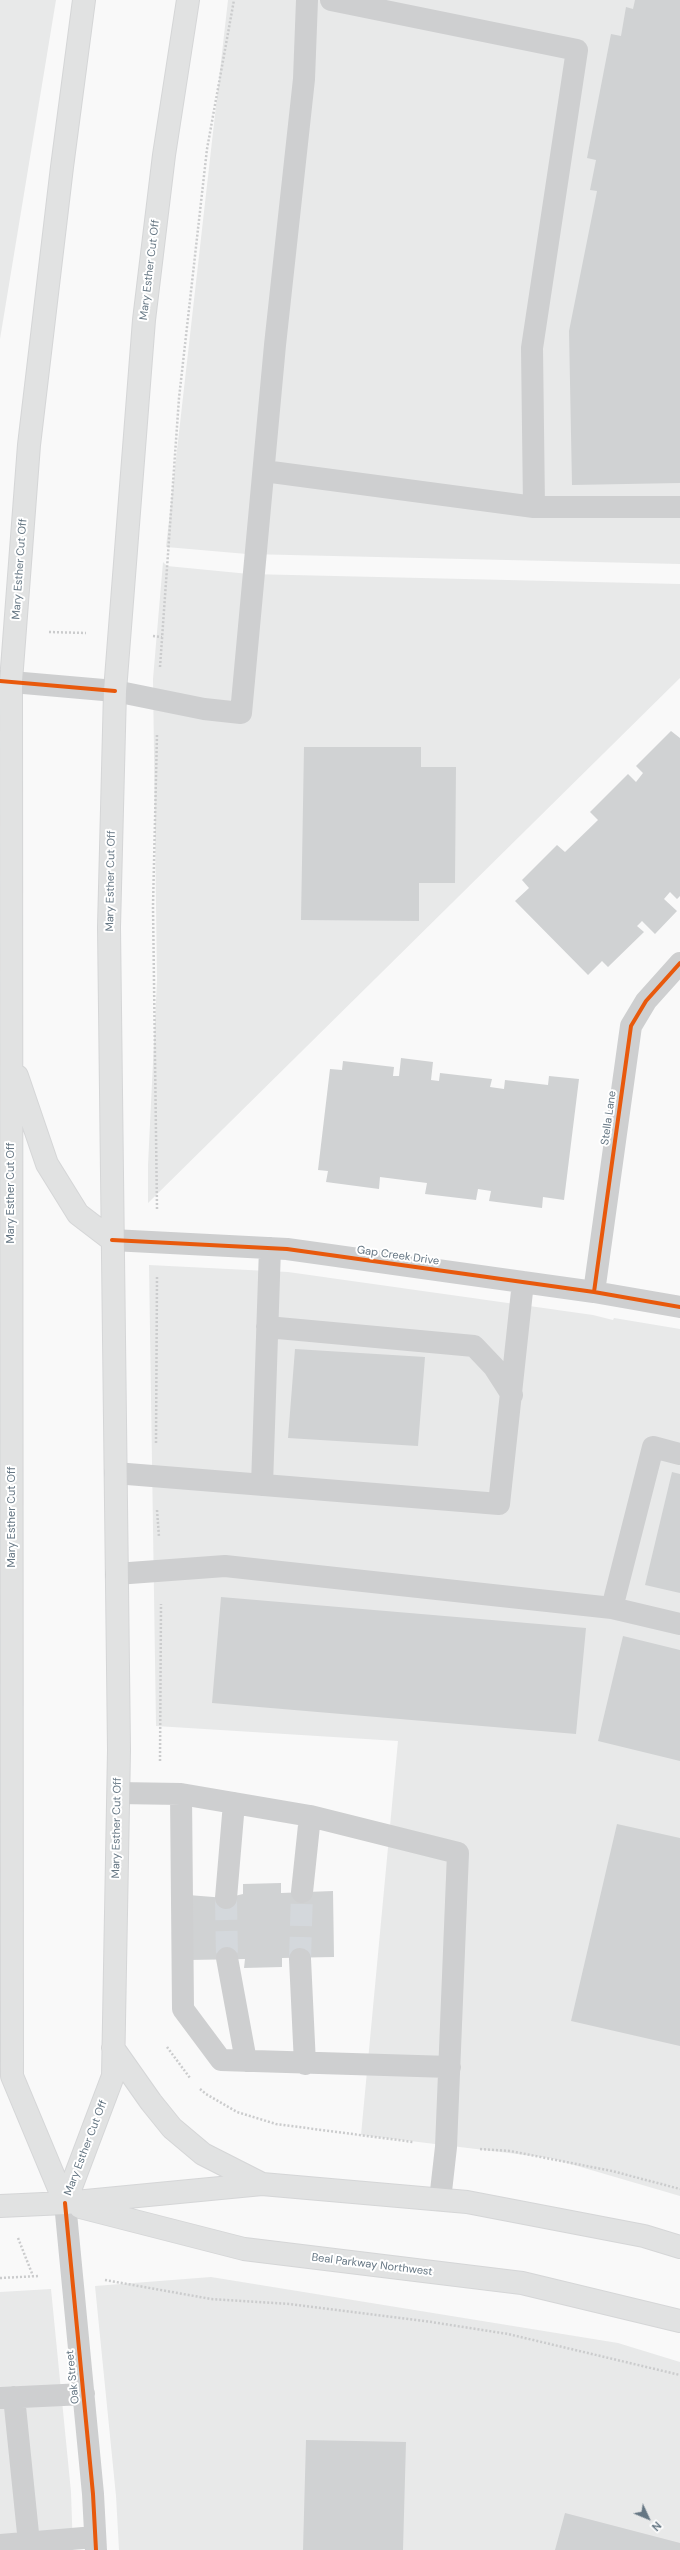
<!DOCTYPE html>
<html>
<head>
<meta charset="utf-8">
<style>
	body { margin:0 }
	#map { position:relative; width:680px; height:2550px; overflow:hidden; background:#f9f9f9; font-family:"DM Sans",sans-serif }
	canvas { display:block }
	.north { position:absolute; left:628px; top:2498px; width:40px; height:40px; -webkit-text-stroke:3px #fff; paint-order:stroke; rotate:134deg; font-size:11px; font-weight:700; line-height:16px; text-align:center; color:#657683 }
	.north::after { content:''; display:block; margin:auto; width:14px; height:18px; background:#657683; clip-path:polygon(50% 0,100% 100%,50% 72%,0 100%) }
</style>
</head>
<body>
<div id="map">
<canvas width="680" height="2550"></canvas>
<div class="north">N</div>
</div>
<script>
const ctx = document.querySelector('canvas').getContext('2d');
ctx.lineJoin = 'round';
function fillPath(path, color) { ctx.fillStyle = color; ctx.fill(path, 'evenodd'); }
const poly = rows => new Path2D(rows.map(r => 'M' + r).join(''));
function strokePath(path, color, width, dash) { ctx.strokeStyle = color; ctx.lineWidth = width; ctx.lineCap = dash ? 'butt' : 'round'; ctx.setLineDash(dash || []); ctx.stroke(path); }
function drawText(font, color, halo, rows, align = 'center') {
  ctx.font = font + ' "DM Sans",sans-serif'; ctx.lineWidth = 4; ctx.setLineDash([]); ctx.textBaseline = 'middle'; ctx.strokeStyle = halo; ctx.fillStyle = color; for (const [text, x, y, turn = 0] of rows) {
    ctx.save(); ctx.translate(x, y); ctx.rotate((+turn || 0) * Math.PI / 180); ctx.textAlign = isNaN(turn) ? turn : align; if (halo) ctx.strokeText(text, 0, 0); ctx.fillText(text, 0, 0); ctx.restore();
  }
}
fillPath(poly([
	[0,0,56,0,0,339],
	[228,0,680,0,680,564,247,554,166,547],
	[163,562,167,566,249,574,680,584,680,678,148,1203,148,1165,157,980,153,679],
	[149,1265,288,1272,593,1315,613,1320,614,1318,680,1329,680,2196,550,2158,361,2135,398,1741,156,1726],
	[211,2277,618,2343,680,2362,680,2550,119,2550,116,2496,95,2286],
	[51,2289,71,2492,73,2550,0,2550,0,2292]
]), '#e8e9e9');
fillPath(poly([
	[635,0,680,0,680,483,572,485,569,331,597,191,590,190,596,160,587,158,611,34,621,36,626,7,633,9],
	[671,731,680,738,680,896,677,899,670,892,664,899,677,911,655,934,642,921,637,926,644,932,608,967,602,961,588,975,515,901,529,888,522,880,557,845,565,852,598,820,590,812,628,774,636,782,643,773,636,766],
	[304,747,421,747,421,767,456,767,455,883,419,883,419,921,301,920],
	[401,1058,433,1062,431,1080,439,1081,440,1073,492,1079,490,1087,504,1089,505,1080,548,1085,549,1076,579,1079,564,1200,543,1197,542,1208,489,1201,491,1191,478,1189,476,1200,425,1194,427,1183,380,1177,379,1189,326,1182,328,1171,318,1170,330,1069,342,1070,343,1061,394,1067,393,1076,399,1076],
	[295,1349,425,1357,418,1446,288,1438],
	[672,1472,680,1474,680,1593,645,1585],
	[221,1597,586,1628,576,1734,212,1703],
	[623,1636,680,1650,680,1761,598,1741],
	[617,1824,680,1838,680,2046,571,2021],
	[281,1883,281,1893,333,1891,334,1957,282,1958,282,1967,244,1968,245,1959,189,1960,188,1895,226,1898,243,1894,243,1884],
	[306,2440,406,2442,403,2550,303,2550],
	[565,2513,680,2543,680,2550,555,2550]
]), '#d0d2d3');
strokePath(poly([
	[226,1898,227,1958],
	[300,1959,302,1892]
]), '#d4d8dc', 22, [22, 11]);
const major = poly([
	[17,1076,47,1164,78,1214,112,1240],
	[113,2048,151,2102,172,2128,203,2154,262,2184],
	[65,2203,12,2076,11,681,29,445,62,167,84,0],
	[65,2203,113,2076,119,1750,109,927,115,691,144,320,164,155,188,0],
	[0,2206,65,2203,262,2184,467,2202,644,2236,680,2247],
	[80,2207,244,2249,522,2283,680,2321]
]);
strokePath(major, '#d5d6d7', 24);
strokePath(poly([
	[49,632,86,633],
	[153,636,162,637],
	[160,667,179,398,207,149,234,0],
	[157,1209,153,906,157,734],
	[156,1443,157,1276],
	[157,1510,159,1537],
	[160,1761,161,1604],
	[167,2047,190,2078],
	[200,2089,206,2094,237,2112,276,2124,413,2142],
	[480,2149,510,2151,612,2171,680,2189],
	[18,2238,33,2276],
	[0,2278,39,2276],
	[105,2280,211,2299,290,2304,425,2321,508,2334,680,2375]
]), '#cbcccd', 2.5, [2, 2]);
strokePath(poly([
	[264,471,534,507,532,348,577,50,331,0],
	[534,507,680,507],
	[0,681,115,691,204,709,241,713,275,345,304,79,307,0],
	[112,1240,287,1249,594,1292,680,1307],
	[594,1292,631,1026,646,1001,680,963],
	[267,1327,474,1346,494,1367,512,1395],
	[680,1454,653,1447,612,1608,680,1624],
	[115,1473,499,1504,523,1282],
	[262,1485,270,1248],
	[116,1574,225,1566,612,1608],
	[118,1793,181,1794,310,1816,458,1853,446,2147,440,2200],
	[181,1794,183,2009,221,2060,450,2067],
	[302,1892,310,1816],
	[226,1898,234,1803],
	[227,1958,246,2061],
	[300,1959,305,2064],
	[65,2203,93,2494,96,2550],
	[14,2397,29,2543],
	[0,2398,84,2394],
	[0,2545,95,2537]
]), '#cecfd0', 22);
strokePath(major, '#e1e2e2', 22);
strokePath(poly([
	[0,681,115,691],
	[112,1240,287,1249,594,1292,680,1307],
	[594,1292,631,1026,646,1001,680,963],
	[65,2203,93,2494,96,2550]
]), '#e8590c', 4);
drawText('11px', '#657683', '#fff', [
	["Mary Esther Cut Off",150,270,-83],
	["Mary Esther Cut Off",20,569,-86],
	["Mary Esther Cut Off",111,881,-89],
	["Stella Lane",609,1118,-82],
	["Mary Esther Cut Off",11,1193,-90],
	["Gap Creek Drive",398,1256,8],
	["Mary Esther Cut Off",12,1517,-90],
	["Mary Esther Cut Off",117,1828,-89],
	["Mary Esther Cut Off",86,2148,-69],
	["Beal Parkway Northwest",372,2265,7],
	["Oak Street",73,2377,-96]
]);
</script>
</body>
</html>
